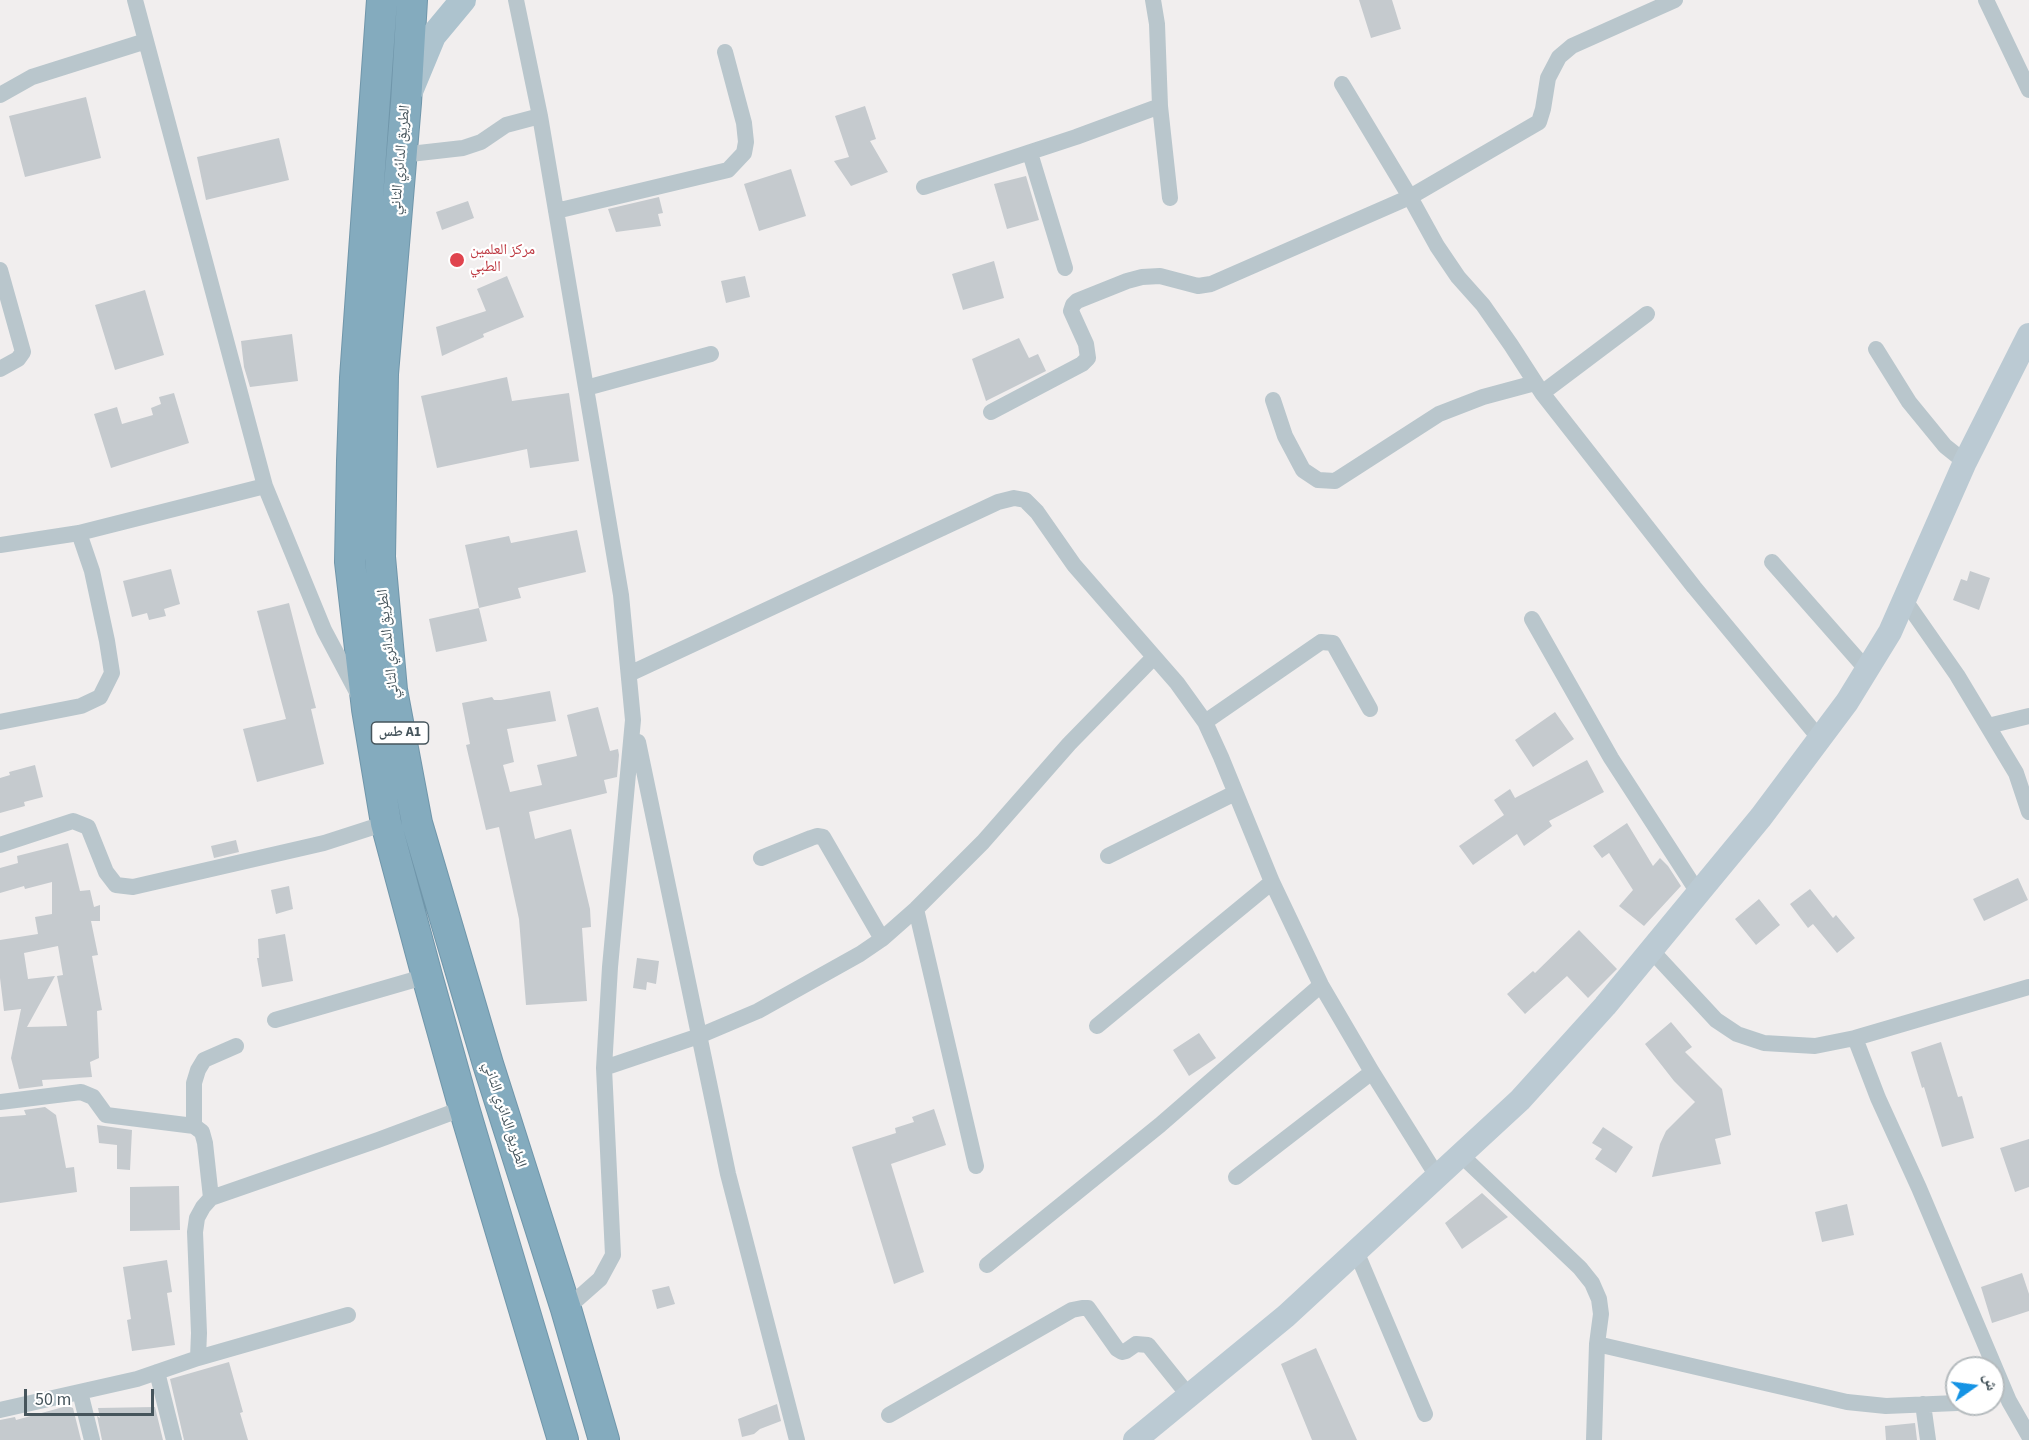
<!DOCTYPE html>
<html>
<head>
<meta charset="utf-8">
<style>
	body { margin:0 }
	#map { position:relative; width:2029px; height:1440px; overflow:hidden; background:#f1eeee; font-family:"Source Sans 3","Noto Naskh Arabic",sans-serif }
	canvas { display:block }
	.north { position:absolute; left:1945px; top:1356px; width:60px; height:60px; box-sizing:border-box; background:#fff; border:2px solid #b5bbbe; border-radius:50%; rotate:76deg; font-size:16px; font-weight:700; line-height:24px; text-align:center; color:#46555c }
	.north::after { content:''; display:block; margin:auto; width:21px; height:27px; background:#1593e4; clip-path:polygon(50% 0,100% 100%,50% 72%,0 100%) }
	.scale { position:absolute; left:24px; top:1389px; width:130px; height:27px; box-sizing:border-box; border:3px solid #46555c; border-top:0; padding-left:8px; font-size:18px; line-height:21px; white-space:nowrap; color:#46555c; -webkit-text-stroke:4px #fff; paint-order:stroke }
</style>
</head>
<body>
<div id="map">
<canvas width="2029" height="1440"></canvas>
<div class="north">ش</div>
<div class="scale">50 m</div>
</div>
<script>
const ctx = document.querySelector('canvas').getContext('2d');
ctx.lineJoin = 'round';
function fillPath(path, color) { ctx.fillStyle = color; ctx.fill(path, 'evenodd'); }
const poly = rows => new Path2D(rows.map(r => 'M' + r).join(''));
function strokePath(path, color, width, dash) { ctx.strokeStyle = color; ctx.lineWidth = width; ctx.lineCap = dash ? 'butt' : 'round'; ctx.setLineDash(dash || []); ctx.stroke(path); }
function drawText(font, color, halo, rows, align = 'center') {
  ctx.font = font + ' "Source Sans 3","Noto Naskh Arabic",sans-serif'; ctx.lineWidth = 4.5; ctx.setLineDash([]); ctx.textBaseline = 'middle'; ctx.strokeStyle = halo; ctx.fillStyle = color; for (const [text, x, y, turn = 0] of rows) {
    ctx.save(); ctx.translate(x, y); ctx.rotate((+turn || 0) * Math.PI / 180); ctx.textAlign = isNaN(turn) ? turn : align; if (halo) ctx.strokeText(text, 0, 0); ctx.fillText(text, 0, 0); ctx.restore();
  }
}
fillPath(poly([
	[1359,0,1392,0,1401,29,1371,38],
	[86,97,101,158,25,177,9,116],
	[865,106,876,139,870,141,888,172,851,186,834,161,849,157,835,116],
	[279,138,289,180,206,200,197,157],
	[791,169,806,216,759,231,744,184],
	[1026,176,1039,220,1007,229,994,184],
	[659,197,663,213,658,214,661,226,616,232,608,209],
	[468,201,474,218,442,230,436,212],
	[994,261,1004,298,963,310,952,274],
	[507,276,524,317,483,334,484,337,442,356,436,327,486,311,477,289],
	[745,276,750,297,726,303,721,281],
	[145,290,164,355,115,370,95,305],
	[292,334,298,381,250,387,244,367,241,341],
	[1019,338,1029,358,1038,354,1046,371,986,401,972,359],
	[507,377,512,401,569,393,579,461,530,468,527,449,437,468,421,396],
	[174,393,189,443,111,468,94,414,117,407,122,424,153,415,151,408,161,404,159,397],
	[577,530,586,572,518,588,521,598,479,608,465,545,509,536,511,543],
	[171,569,180,604,164,609,166,616,149,620,147,613,132,617,123,581],
	[1970,571,1990,578,1979,610,1953,600,1961,579,1967,581],
	[289,603,316,708,311,709,324,764,257,782,243,729,286,719,257,611],
	[479,608,487,641,436,652,429,619],
	[550,691,556,721,507,729,514,762,503,765,510,792,542,785,537,765,577,756,567,715,598,707,610,751,618,749,619,755,617,777,604,780,607,793,529,812,535,839,571,829,590,909,591,927,582,928,587,1001,526,1005,519,919,499,827,486,830,466,745,470,744,462,703,492,697,494,700,501,700],
	[1555,712,1574,739,1533,767,1515,740],
	[1587,760,1604,792,1549,821,1552,826,1524,846,1517,834,1473,865,1459,846,1504,815,1494,800,1510,789,1515,798],
	[35,765,43,797,24,802,25,806,0,813,0,778,10,775,9,772],
	[1627,823,1653,866,1660,858,1668,866,1681,886,1644,926,1619,906,1633,890,1609,853,1602,858,1593,846],
	[236,840,239,852,214,858,211,846],
	[68,843,80,891,90,890,94,907,100,905,100,921,91,921,98,955,92,956,102,1010,97,1011,99,1058,90,1062,92,1077,42,1080,43,1086,19,1089,11,1058,21,1009,4,1011,0,978,0,940,38,934,35,917,52,914,52,882,25,889,24,886,0,893,0,868,18,863,17,856],
	[58,946,63,975,57,976,67,1026,27,1027,55,976,28,979,24,953],
	[2018,878,2028,900,1984,921,1973,899],
	[289,886,293,909,276,914,271,890],
	[1810,889,1833,918,1836,915,1855,938,1837,953,1813,924,1808,928,1790,904],
	[1759,899,1780,925,1756,945,1735,919],
	[1579,930,1617,969,1588,998,1567,976,1525,1014,1507,994,1533,971,1535,973],
	[285,934,293,981,262,987,257,958,259,958,258,939],
	[637,958,659,961,656,984,647,982,646,990,633,988],
	[1671,1022,1692,1047,1685,1052,1722,1089,1731,1135,1715,1139,1721,1164,1652,1177,1660,1144,1666,1131,1695,1102,1674,1081,1645,1044],
	[1199,1033,1216,1058,1189,1076,1173,1050],
	[1941,1042,1958,1097,1962,1096,1974,1138,1942,1147,1924,1087,1922,1088,1911,1052],
	[45,1107,56,1115,66,1168,74,1167,77,1192,0,1203,0,1117,26,1115,24,1110],
	[934,1109,946,1145,891,1164,924,1272,894,1284,852,1147,896,1133,895,1128,914,1122,912,1117],
	[97,1125,132,1130,130,1170,117,1169,117,1145,99,1143],
	[1603,1127,1633,1147,1616,1173,1595,1159,1602,1149,1592,1143],
	[2029,1139,2029,1187,2015,1192,2000,1148],
	[179,1186,180,1230,130,1231,130,1187],
	[1482,1193,1508,1217,1462,1249,1445,1223],
	[1847,1204,1854,1235,1822,1242,1815,1212],
	[167,1260,172,1292,167,1293,175,1345,132,1351,127,1320,131,1319,123,1267],
	[2022,1273,2029,1294,2029,1311,1992,1323,1981,1287],
	[669,1286,675,1304,657,1309,652,1290],
	[1316,1348,1357,1440,1312,1440,1281,1364],
	[229,1362,243,1412,240,1413,248,1440,184,1440,170,1379],
	[777,1404,781,1421,760,1429,754,1434,742,1437,738,1419],
	[67,1406,73,1408,81,1440,0,1440,0,1420,15,1417,16,1420],
	[155,1407,163,1440,102,1440,97,1416,100,1418,98,1408],
	[1915,1423,1917,1440,1886,1440,1885,1426]
]), '#c5cace');
const highway = poly([
	[382,0,355,378,352,461,350,562,367,709,386,823,427,976,464,1108,563,1440],
	[412,0,406,103,383,374,380,557,392,690,417,823,488,1064,566,1309,604,1440]
]);
strokePath(highway, '#7096aa', 32);
strokePath(poly([
	[135,0,265,486,324,630,358,694],
	[516,0,540,116,621,595,633,720,610,967,604,1068,613,1255,600,1279,566,1309],
	[1153,0,1157,24,1160,106,1170,198],
	[1986,0,2029,90],
	[1342,84,1410,197,1437,246,1458,277,1483,305,1511,345,1542,393,1694,587,1820,739],
	[0,95,32,77,146,41],
	[1030,153,1065,268],
	[401,155,463,148,481,142,506,125,540,116],
	[924,187,1076,137,1160,106],
	[556,211,728,170,744,153,746,142,744,123,725,52],
	[0,270,23,352,18,359,0,369],
	[1876,349,1909,402,1945,446,1965,462],
	[586,388,711,354],
	[1542,393,1647,314],
	[1273,400,1285,436,1303,470,1318,480,1335,481,1439,414,1483,397,1535,383],
	[991,412,1082,364,1088,358,1086,344,1071,311,1073,305,1077,301,1127,281,1142,277,1160,276,1198,286,1211,284,1410,197,1539,122,1543,109,1548,78,1559,57,1572,46,1675,0],
	[0,545,79,533,265,486],
	[1772,562,1867,670],
	[1904,599,1957,675,2016,773,2029,812],
	[1532,619,1611,758,1699,894],
	[629,674,998,502,1014,498,1025,500,1037,512,1074,565,1177,683,1205,722,1221,757,1272,882,1321,985,1372,1072,1437,1176],
	[0,722,81,706,100,697,112,673,107,641,92,571,79,533],
	[1205,722,1321,642,1333,643,1370,709],
	[1988,726,2029,716],
	[638,742,728,1174,797,1440],
	[0,845,73,821,88,827,106,872,116,885,133,887,324,843,386,823],
	[1108,856,1235,793],
	[761,858,811,838,817,836,823,837,882,939],
	[916,909,976,1166],
	[1651,950,1716,1020,1737,1034,1764,1043,1815,1046,1855,1038,1878,1098,1919,1188,2009,1401,2029,1436],
	[275,1020,427,976],
	[1097,1026,1272,882],
	[1855,1038,2029,987],
	[604,1068,699,1036,758,1011,860,954,882,939,916,909,983,842,1069,744,1153,658],
	[0,1102,81,1092,93,1097,106,1115,194,1126,202,1132,205,1143,211,1198],
	[194,1126,194,1083,198,1070,204,1060,236,1046],
	[1461,1155,1580,1268,1592,1283,1599,1299,1601,1314,1597,1344,1594,1440],
	[1236,1177,1372,1072],
	[1356,1251,1425,1414],
	[987,1265,1160,1125,1321,985],
	[1597,1344,1847,1402,1886,1406,1957,1403],
	[198,1358,348,1315],
	[157,1372,174,1440],
	[80,1392,92,1440],
	[1923,1404,1928,1440],
	[0,1410,137,1379,198,1358,199,1333,195,1232,197,1218,203,1207,211,1198,378,1140,464,1108],
	[889,1415,1072,1310,1082,1308,1088,1308,1117,1349,1122,1352,1126,1351,1136,1344,1148,1345,1189,1396]
]), '#b9c6cc', 16);
strokePath(poly([
	[1135,1440,1286,1316,1520,1100,1605,1006,1761,817,1847,702,1890,632,1965,462,2029,335]
]), '#bbcad3', 24);
strokePath(poly([
	[411,89,433,36,463,0]
]), '#adc3ce', 26);
strokePath(highway, '#84abbe', 30);
for (const [x, y, r, color] of [
	[457,260,8,"#e0444e"]
]) { const dot = new Path2D(); dot.arc(x, y, r, 0, 2 * Math.PI); ctx.fillStyle = color; ctx.fill(dot); strokePath(dot, '#fff', 2); }
for (const [x, y, w] of [
	[400,733,57]
]) { const box = new Path2D(); box.roundRect(x - w / 2, y - 11, w, 22, 4.5); ctx.fillStyle = '#fff'; ctx.fill(box); strokePath(box, '#46555c', 1.5); }
drawText('bold 14px', '#46555c', null, [
	["طس A1",400,733]
]);
drawText('15px', '#46555c', '#fff', [
	["الطريق الدائري الثاني",401,160,-85],
	["الطريق الدائري الثاني",389,644,-96],
	["الطريق الدائري الثاني",504,1115,72]
]);
drawText('15px', '#be3a42', '#fff', [
	["مركز العلمين",470,251],
	["الطبي",470,268]
], 'left');
</script>
</body>
</html>
